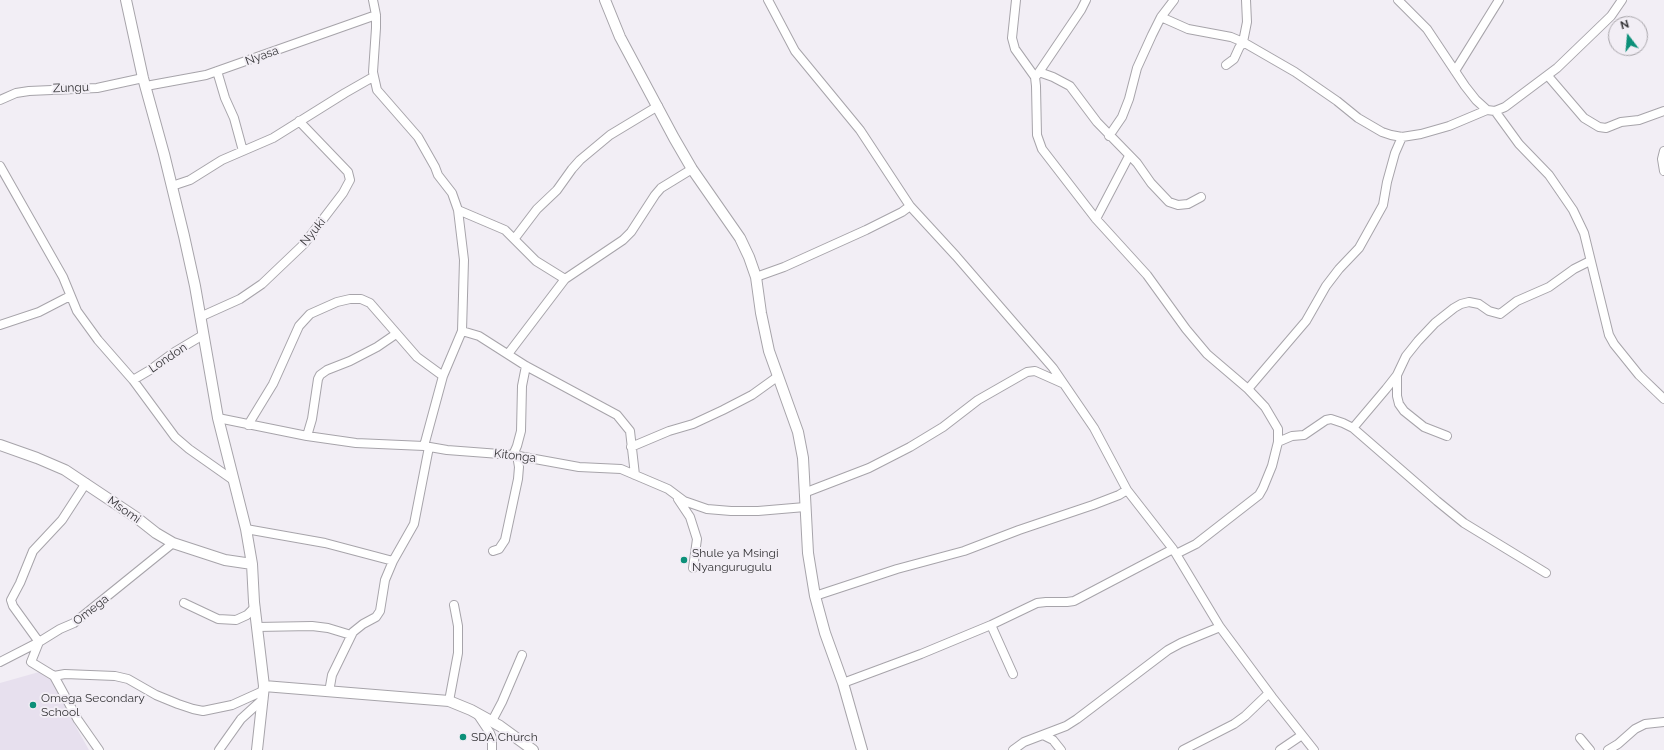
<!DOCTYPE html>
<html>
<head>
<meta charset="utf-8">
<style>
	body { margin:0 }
	#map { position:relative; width:1664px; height:750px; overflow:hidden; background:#f2eef5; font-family:Raleway,sans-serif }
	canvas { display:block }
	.north { position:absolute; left:1608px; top:16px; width:40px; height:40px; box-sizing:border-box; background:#f2eef5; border:1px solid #a7a4a9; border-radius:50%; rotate:344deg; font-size:11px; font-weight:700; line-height:16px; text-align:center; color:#363538 }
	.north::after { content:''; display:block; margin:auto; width:14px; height:18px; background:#0c9079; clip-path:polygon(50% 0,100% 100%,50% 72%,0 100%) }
</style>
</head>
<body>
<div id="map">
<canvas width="1664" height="750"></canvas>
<div class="north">N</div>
</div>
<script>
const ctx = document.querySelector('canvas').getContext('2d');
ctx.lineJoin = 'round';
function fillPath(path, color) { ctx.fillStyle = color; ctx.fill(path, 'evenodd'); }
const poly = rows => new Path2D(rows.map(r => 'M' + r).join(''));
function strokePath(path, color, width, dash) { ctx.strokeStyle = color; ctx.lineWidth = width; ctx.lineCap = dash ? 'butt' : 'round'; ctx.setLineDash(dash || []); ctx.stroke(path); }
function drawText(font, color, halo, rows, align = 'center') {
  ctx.font = font + ' Raleway,sans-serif'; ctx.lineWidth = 4; ctx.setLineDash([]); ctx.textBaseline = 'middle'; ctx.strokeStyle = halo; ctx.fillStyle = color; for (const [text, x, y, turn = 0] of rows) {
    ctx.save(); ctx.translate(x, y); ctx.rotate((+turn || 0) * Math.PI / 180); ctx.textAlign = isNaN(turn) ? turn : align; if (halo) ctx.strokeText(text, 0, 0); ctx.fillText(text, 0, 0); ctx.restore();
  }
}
fillPath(poly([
	[39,672,54,682,76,727,89,750,0,750,0,683]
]), '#e7e0ee');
const minor = poly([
	[373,0,376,15,376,28,373,72,377,90,418,137,435,167,438,175,452,193,458,210,464,260,462,331,443,376,424,446],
	[768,0,795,51,860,130,910,206,956,256,1053,368,1094,428,1127,490,1173,549,1220,627,1272,697,1314,750],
	[1016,0,1012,38,1015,49,1035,77,1036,86,1037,135,1042,149,1096,219,1147,275,1186,329,1207,354,1248,389,1265,407,1278,429,1278,442,1272,466,1263,488,1259,495,1196,544,1176,554],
	[1398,0,1427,29,1465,86,1476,100,1487,110,1495,111,1505,107,1557,68,1611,16,1622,0],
	[1161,17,1188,29,1231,37,1243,42,1295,72,1337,101,1358,118,1382,132,1391,135,1402,137,1421,134,1449,126,1487,110],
	[1226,65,1234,59,1239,48,1243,42,1247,22,1246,0],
	[217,71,225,98,234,118,243,151],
	[1455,71,1499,0],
	[1039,72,1053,77,1070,86,1097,122,1137,163,1151,183,1169,202,1178,205,1188,204,1201,197],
	[1037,75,1081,10,1086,0],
	[1548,76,1584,118,1599,127,1606,128,1621,122,1639,120,1664,111],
	[146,86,206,75,376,15],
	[0,100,16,93,29,91,97,88,143,78],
	[1495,111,1519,144,1549,175,1573,210,1584,233,1609,335,1614,344,1639,375,1664,399],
	[1109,136,1122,117,1129,99,1137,68,1152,35,1161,17,1174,0],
	[1664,151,1662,159,1664,171],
	[0,166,63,277,77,311,98,340,133,380,175,437,189,449,233,480],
	[172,186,190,180,222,160,273,138,345,93,373,77],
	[458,210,505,230,536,261,565,279],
	[1096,219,1129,156],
	[515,238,537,209,557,190,572,169,580,160,610,135,658,106],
	[756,277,784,267,866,230,902,212,910,206],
	[200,317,240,299,262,284,304,244,343,193,350,180,348,172,299,121],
	[0,325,39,312,70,296],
	[462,331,479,336,526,366,617,415,630,431,635,475],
	[508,354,565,279,623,240,631,232,655,195,661,188,692,169],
	[1397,375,1397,396,1399,404,1404,411,1424,427,1447,436],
	[133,380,150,370,173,353,203,335],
	[1248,389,1306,321,1326,286,1339,269,1359,248,1383,205,1387,182,1395,153,1402,137],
	[218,418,307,436,356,443,424,446,447,450,513,455,579,467,621,469,668,489,684,501,707,509,731,511,758,511,805,507],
	[248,425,273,384,299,326,310,314,337,302,350,299,361,299,370,303,417,357,443,376],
	[1353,428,1386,389,1397,375,1406,356,1418,341,1435,323,1454,308,1461,304,1469,302,1479,304,1489,311,1500,314,1517,301,1549,287,1574,269,1590,261],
	[307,436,312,419,318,379,320,375,327,370,350,361,377,347,396,334],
	[1278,442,1292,436,1304,435,1326,420,1331,419,1343,423,1353,428,1437,501,1464,523,1546,573],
	[631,447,669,431,693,424,723,410,752,395,777,377],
	[513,455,517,446,521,431,522,386,526,366],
	[86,483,62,520,33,551,20,583,11,600,13,606,39,642,31,662,54,676,78,720,99,750],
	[804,493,869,468,910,447,943,427,978,400,1027,372,1035,371,1062,383],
	[678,499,690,517,697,539,693,568],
	[246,529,325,543,393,561],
	[493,551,499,549,505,540,518,479,519,467,517,455],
	[815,596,897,569,964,551,1019,530,1093,505,1119,495,1127,490],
	[184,603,218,619,236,620,247,615,255,607],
	[991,625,1013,674],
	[257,627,312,626,328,628,351,635],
	[0,662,39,642,60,629,74,623,173,543],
	[54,676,65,674,115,676,128,679,156,695,178,704,193,709,203,711,232,705,263,691],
	[843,683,921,654,991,625,1037,603,1046,602,1067,602,1074,601,1173,549],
	[329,692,332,675,353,632,363,624,376,617,380,611,385,580,393,561,414,524,429,447],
	[449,701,458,653,458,626,454,605],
	[478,715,490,733,492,738,492,750],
	[492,721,502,702,522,655],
	[1043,735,1053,740,1061,750],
	[1580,738,1590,750],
	[219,750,241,719,263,699],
	[1013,750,1024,742,1066,726,1077,719,1168,650,1181,643,1220,627],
	[1183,750,1234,724,1245,716,1269,693],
	[1280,750,1302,735],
	[1608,750,1618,744,1635,729,1645,724,1664,722]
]);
const tertiary = poly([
	[126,0,143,78,164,154,184,236,195,286,218,418,246,529,252,564,254,602,264,686,257,750],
	[605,0,620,37,674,138,692,169,740,238,749,257,756,277,761,313,769,351,798,432,803,458,808,553,815,596,825,633,843,683,862,750],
	[0,445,37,458,65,470,137,518,156,533,173,543,225,560,252,564],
	[264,686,449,701,471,710,500,726,533,750]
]);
strokePath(minor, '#a7a4aa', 10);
strokePath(tertiary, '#a7a4aa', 12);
strokePath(minor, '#fff', 8);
strokePath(tertiary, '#fff', 10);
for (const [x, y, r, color] of [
	[684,560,4,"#0c9079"],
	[33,705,4,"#0c9079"],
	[463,737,4,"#0c9079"]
]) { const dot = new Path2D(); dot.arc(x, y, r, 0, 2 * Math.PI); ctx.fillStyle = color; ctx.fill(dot); strokePath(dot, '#f2eef5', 1.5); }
drawText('12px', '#363538', '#f2eef5', [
	["Nyasa",262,56,-20],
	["Zungu",71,88,-2],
	["Nyuki",313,232,-50],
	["London",168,358,-34],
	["Kitonga",515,456,7],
	["Msomi",124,510,35],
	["Omega",91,610,-38]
]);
drawText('12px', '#363538', '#f2eef5', [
	["Shule ya Msingi",692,553],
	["Nyangurugulu",692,567],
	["Omega Secondary",41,698],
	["School",41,712],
	["SDA Church",471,737]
], 'left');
</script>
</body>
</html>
